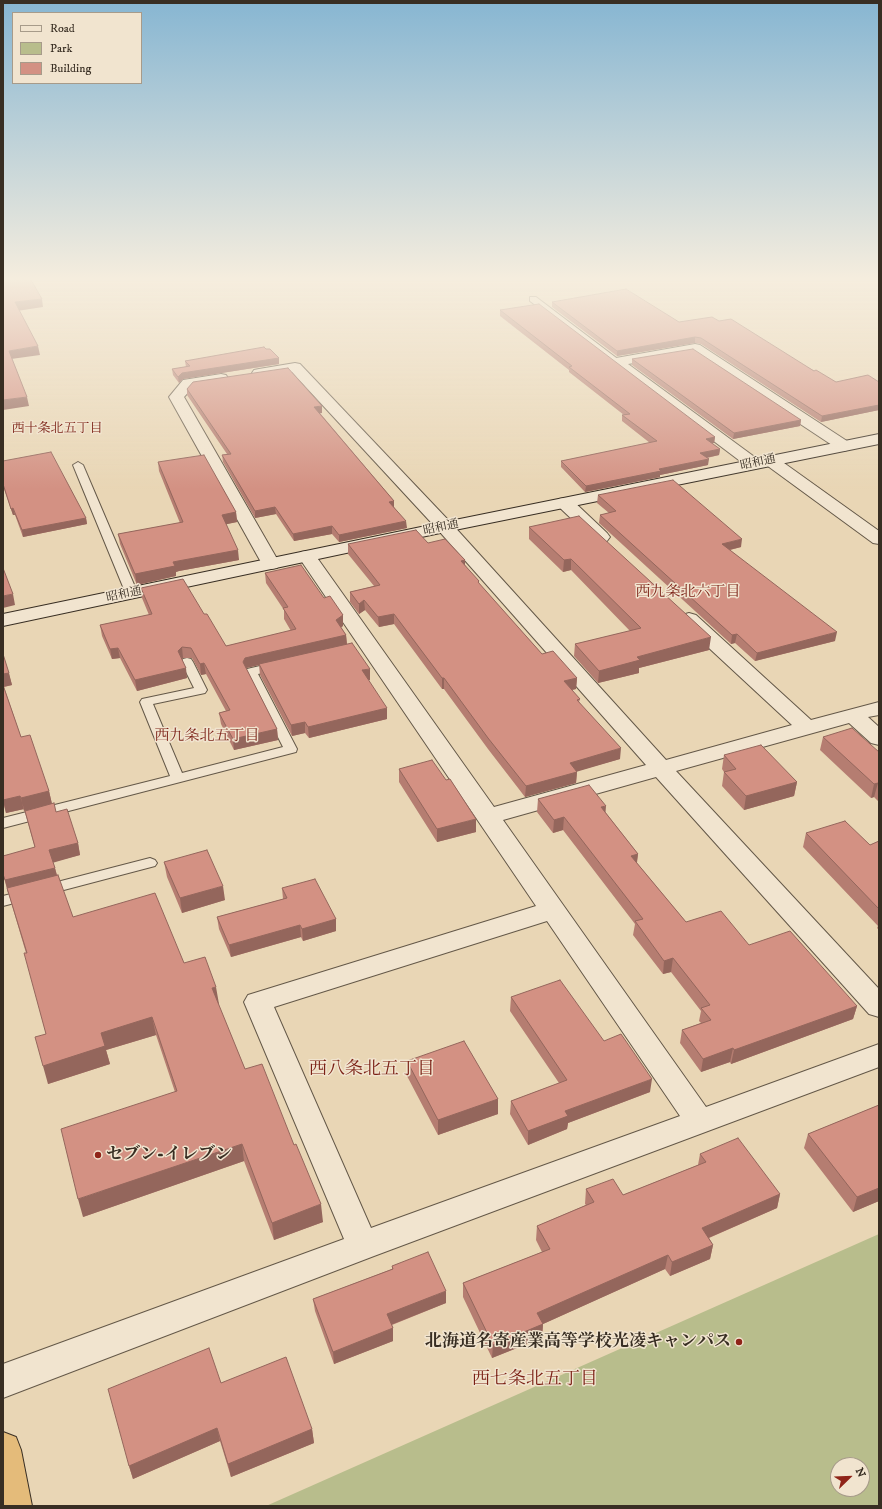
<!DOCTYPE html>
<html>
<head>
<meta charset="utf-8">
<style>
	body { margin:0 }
	#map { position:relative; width:882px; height:1509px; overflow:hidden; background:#e9d6b5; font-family:"IM FELL DW Pica",serif }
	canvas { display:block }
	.frame { position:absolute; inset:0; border:4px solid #382e23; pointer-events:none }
	.legend { position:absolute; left:12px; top:12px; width:130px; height:72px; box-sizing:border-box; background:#f1e4cf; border:1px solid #a79b8a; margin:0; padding:5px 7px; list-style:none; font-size:12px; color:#382e23 }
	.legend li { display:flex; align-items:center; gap:8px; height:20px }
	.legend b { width:20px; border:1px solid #a79b8a }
	.north { position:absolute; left:830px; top:1457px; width:40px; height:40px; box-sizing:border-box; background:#f1e4cf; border:1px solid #a79b8a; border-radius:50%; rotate:67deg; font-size:11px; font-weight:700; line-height:16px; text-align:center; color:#382e23 }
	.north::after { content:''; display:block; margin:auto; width:14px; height:18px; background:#8f2418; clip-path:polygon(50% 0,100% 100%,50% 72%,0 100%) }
</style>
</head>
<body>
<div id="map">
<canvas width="882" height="1509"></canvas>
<div class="frame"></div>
<ul class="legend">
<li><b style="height:5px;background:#f1e4cf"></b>Road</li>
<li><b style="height:11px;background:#b8bd8c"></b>Park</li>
<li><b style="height:11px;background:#d39183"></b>Building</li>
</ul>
<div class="north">N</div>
</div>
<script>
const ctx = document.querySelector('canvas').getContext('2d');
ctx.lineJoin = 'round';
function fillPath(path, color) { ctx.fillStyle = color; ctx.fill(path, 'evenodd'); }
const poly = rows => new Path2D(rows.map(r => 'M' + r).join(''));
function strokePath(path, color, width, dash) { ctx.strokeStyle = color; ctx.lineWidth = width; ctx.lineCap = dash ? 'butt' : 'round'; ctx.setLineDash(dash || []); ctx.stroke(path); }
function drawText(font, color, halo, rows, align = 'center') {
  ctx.font = font + ' "IM FELL DW Pica","Noto Serif JP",serif'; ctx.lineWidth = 3; ctx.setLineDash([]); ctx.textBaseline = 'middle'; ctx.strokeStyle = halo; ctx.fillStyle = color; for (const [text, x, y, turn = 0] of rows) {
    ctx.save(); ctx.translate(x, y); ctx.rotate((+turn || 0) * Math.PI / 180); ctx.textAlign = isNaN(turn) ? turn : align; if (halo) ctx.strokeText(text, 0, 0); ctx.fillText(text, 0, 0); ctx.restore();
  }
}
fillPath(poly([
	[879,1234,879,1506,266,1506],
	[838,1465,862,1465,862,1489,838,1489]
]), '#b8bd8c');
const lane = poly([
	[530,297,536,297,619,360,620,362,619,364,613,364,530,301,530,297],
	[78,462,83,465,138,594,136,596,132,597,126,594,73,465,78,462],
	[187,658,191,659,193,662,207,690,205,693,153,704,182,773,283,747,245,672,247,669,277,662,281,663,283,666,281,669,258,674,297,749,296,752,3,828,3,818,170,776,140,702,142,699,194,688,181,662,183,659,187,658],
	[150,858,155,860,157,863,155,866,3,906,3,896,150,858]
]);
const street = poly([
	[695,344,700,345,850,443,852,446,850,449,844,451,838,449,693,353,628,364,760,461,762,464,760,467,754,469,748,467,609,362,611,359,616,358,695,344],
	[295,363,300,364,451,523,666,760,792,725,682,623,679,619,682,615,689,613,696,615,811,720,879,702,879,715,868,717,879,727,879,745,871,743,849,723,676,771,879,989,879,1017,869,1014,656,777,503,820,706,1107,879,1044,879,1067,374,1256,3,1398,3,1364,344,1239,244,1002,248,995,536,906,298,556,301,552,307,551,313,552,494,807,646,765,439,531,292,372,259,377,254,376,252,373,254,370,259,369,295,363],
	[547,921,680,1116,371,1228,274,1007,547,921],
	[221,374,226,375,228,378,226,381,193,387,184,397,280,564,277,568,271,569,265,568,262,564,169,397,183,380,221,374],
	[771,456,777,458,879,531,879,544,873,543,765,464,763,461,765,458,771,456],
	[565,498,571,499,607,533,610,537,607,541,601,542,595,541,559,507,557,503,559,499,565,498]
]);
const secondary = poly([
	[879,434,879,444,445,532,3,626,3,614,445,522,879,434]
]);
const highway = poly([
	[3,1432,16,1437,21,1450,32,1506,3,1506,3,1432]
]);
strokePath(lane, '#645848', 2);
strokePath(street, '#645848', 2);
strokePath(secondary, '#382e23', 2);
strokePath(highway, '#382e23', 2);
fillPath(lane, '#f1e4cf');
fillPath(street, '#f1e4cf');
fillPath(secondary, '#f1e4cf');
fillPath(highway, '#e4bb7a');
fillPath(poly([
	[552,302,679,322,719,321,836,382,879,382,879,410,821,422,701,344,695,343,617,356,552,307],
	[500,310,715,437,714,443,712,443,720,449,719,455,707,458,708,465,660,475,660,477,585,492,561,467,561,461,650,443,622,421,622,415,624,415,569,372,569,370,500,316],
	[266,349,279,358,279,364,183,379,179,383,173,375,172,369,186,367,185,361],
	[632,359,801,420,800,426,733,439,632,365],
	[187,389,322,413,320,413,394,501,394,507,407,528,339,542,332,534,294,541,276,514,255,518,223,462,222,455,227,454,187,395],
	[3,461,86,518,87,524,23,537,15,515,13,515,3,486],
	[158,462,236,512,237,522,226,524,239,560,179,571,176,572,176,576,137,585,120,544,118,534,180,523,159,471],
	[598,495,741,547,730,550,835,641,755,661,735,643,731,644,599,523,600,515,609,513,597,503],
	[529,527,709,650,639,668,639,673,598,683,574,656,575,644,630,631,571,570,563,572,529,539],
	[428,543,465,560,465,565,479,584,542,654,577,678,576,689,571,690,580,699,579,702,620,759,577,771,576,783,525,797,488,749,444,689,442,689,394,624,379,627,365,610,359,614,350,602,350,592,374,586,348,554,348,544],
	[265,573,324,598,343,615,343,626,341,627,346,635,347,644,370,680,368,680,387,719,309,738,305,733,292,736,260,675,259,665,246,668,277,729,278,740,234,750,221,724,219,713,226,711,206,674,201,675,192,658,183,658,182,659,187,678,137,691,120,658,112,659,102,636,100,625,149,615,142,598,141,588,204,614,226,646,291,631,284,619,284,610,266,583],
	[3,654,12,685,4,687,21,737,49,791,52,804,56,812,78,843,80,855,53,862,57,875,73,917,184,963,219,1004,218,1005,245,1069,323,1222,274,1240,244,1161,83,1217,175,1092,156,1035,106,1050,110,1064,48,1084,46,1034,26,953,3,875,3,856,35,848,24,809,6,813,3,802],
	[823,737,879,752,879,802,874,797,871,798,820,750],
	[724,755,797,782,794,796,744,810,722,786,724,772,722,769],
	[399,769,476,832,437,842,399,782],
	[538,799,606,813,638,854,637,863,686,922,749,945,857,1006,853,1019,731,1064,730,1062,701,1072,680,1043,682,1030,701,1023,699,1021,701,1011,671,972,663,974,633,935,635,924,563,830,553,833,537,812],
	[806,833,870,845,879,841,879,930,877,928,878,926,803,847],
	[164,862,225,900,182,913,167,877],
	[282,888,336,919,336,931,303,941,301,937,231,957,219,929,217,917,283,899],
	[511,997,604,1041,650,1092,568,1123,567,1129,528,1145,510,1114,511,1101,559,1083,510,1011],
	[407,1061,498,1099,498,1114,438,1135,407,1076],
	[879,1105,879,1201,853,1212,804,1148,808,1134],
	[700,1154,780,1194,777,1208,709,1238,713,1245,710,1259,670,1276,665,1269,543,1324,542,1338,492,1358,463,1297,463,1283,542,1252,536,1240,537,1226,586,1205,585,1204,586,1189,623,1195,698,1165],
	[392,1266,446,1303,392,1325,393,1328,393,1341,334,1364,315,1311,313,1299,392,1269],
	[221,1383,312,1429,314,1443,231,1477,220,1441,133,1479,129,1466]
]), '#b57d71');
fillPath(poly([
	[42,299,43,307,17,311,15,302],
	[695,337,695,343,617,356,617,351],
	[38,346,40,355,11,359,9,351],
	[279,358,279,364,183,379,179,383,178,377,182,373],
	[27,397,29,406,3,410,3,400],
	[879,405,879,410,821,422,822,416],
	[322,406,322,413,315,414,314,407],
	[801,420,800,426,733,439,734,433],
	[715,437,714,443,706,445,706,439],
	[720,449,719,455,700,459,700,453],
	[709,459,708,465,660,475,660,477,585,492,586,486,659,469],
	[394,501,394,508,389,502],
	[275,507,276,514,255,518,255,511],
	[13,508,15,515,13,515,11,509],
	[236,512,237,522,223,525,222,515],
	[86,518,87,524,23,537,22,530],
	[406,521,407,528,339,542,339,535],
	[332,526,332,534,294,541,293,534],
	[742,539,741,547,721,552,722,544],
	[238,550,239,560,179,571,176,572,176,576,137,585,135,574,178,561],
	[571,559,571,570,563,572,564,560],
	[465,560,465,570,461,561],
	[13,594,15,605,3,608,3,596],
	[364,600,365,610,359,614,359,604],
	[394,614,394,624,379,627,378,617],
	[343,615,343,626,337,630,336,620],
	[837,632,835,641,755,661,757,653],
	[737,634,735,643,731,644,732,635],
	[346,635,347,645,246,668,243,662,245,658],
	[711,637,709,650,639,668,639,673,598,683,599,671,637,657],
	[182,647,183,658,180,661,178,651],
	[118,648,120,658,112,659,110,649],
	[204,663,206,674,201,675,200,664],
	[186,668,187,678,137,691,135,680],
	[370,669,370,680,362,681,362,670],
	[9,673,12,685,3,687,3,674],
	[442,678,444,678,444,689,442,689],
	[577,678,576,689,563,692,564,681],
	[387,708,387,719,309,738,308,727],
	[305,722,305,733,292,736,291,725],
	[277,729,278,740,234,750,233,739],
	[621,748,620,759,569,774,570,763],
	[577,772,576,783,525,797,526,786],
	[797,782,794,796,744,810,746,796],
	[878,783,874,797,871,798,874,784],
	[49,791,52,804,24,811,21,798],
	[20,796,24,809,6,813,3,800],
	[606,806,605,819,601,807],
	[564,817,563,830,553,833,554,820],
	[476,819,476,832,437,842,437,829],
	[78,843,80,855,52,863,49,850],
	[638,854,636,867,631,856],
	[55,868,58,880,8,893,5,880],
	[223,886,225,900,182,913,180,898],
	[336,919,336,931,303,941,302,929],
	[300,925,301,937,231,957,229,945],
	[673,958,671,972,663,974,664,961],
	[216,987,219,1004,214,1006,212,988],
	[857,1006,853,1019,731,1064,734,1050],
	[152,1017,156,1035,106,1050,110,1064,48,1084,43,1066,101,1033],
	[733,1048,730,1062,701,1072,703,1059],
	[652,1079,650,1092,568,1123,567,1129,528,1145,528,1131,565,1111],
	[498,1099,498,1114,438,1135,438,1120],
	[242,1144,244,1161,83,1217,78,1199],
	[879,1188,879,1201,853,1212,857,1197],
	[780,1194,777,1208,699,1242,702,1228],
	[321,1204,323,1222,274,1240,272,1223],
	[713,1245,710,1259,670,1276,672,1262],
	[668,1255,665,1269,543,1324,542,1338,492,1358,493,1345,537,1313],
	[446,1291,446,1303,388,1326,387,1314],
	[393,1328,393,1341,334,1364,333,1352],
	[217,1428,220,1441,133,1479,129,1466],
	[312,1429,314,1443,231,1477,228,1464]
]), '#94665c');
const building = poly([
	[3,278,30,278,42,299,15,302,38,346,9,351,27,397,3,400,3,278],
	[626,289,679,322,712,317,719,321,731,319,814,371,816,370,836,382,868,375,879,382,879,405,822,416,701,338,695,337,617,351,552,302,626,289],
	[539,304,715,437,706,439,720,449,700,453,709,459,659,469,661,471,586,486,561,461,657,441,622,415,630,414,569,367,572,366,500,310,539,304],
	[264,347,266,349,270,349,279,358,182,373,178,377,172,369,190,366,185,361,264,347],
	[693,349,801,420,734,433,632,359,693,349],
	[288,368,322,406,314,407,394,501,389,502,406,521,339,535,332,526,293,534,275,507,255,511,222,455,231,454,187,389,193,382,288,368],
	[51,452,86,518,22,530,13,508,11,509,3,484,3,461,51,452],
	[204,455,236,512,222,515,238,550,178,561,173,562,175,566,135,574,118,534,183,522,158,462,204,455],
	[673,480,742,539,722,544,837,632,757,653,737,634,732,635,600,515,616,511,598,495,673,480],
	[579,516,711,637,637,657,640,660,599,671,575,644,641,628,571,559,564,560,529,527,579,516],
	[416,530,428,543,445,539,465,560,461,561,479,581,478,582,542,654,553,651,577,678,564,681,580,699,577,700,621,748,570,763,577,772,526,786,488,738,444,678,442,678,394,614,378,617,364,600,359,604,350,592,380,585,348,544,416,530],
	[301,565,324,598,330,596,343,615,336,620,346,635,245,658,243,662,277,729,233,739,219,713,230,710,204,663,200,664,191,648,182,647,178,651,186,668,135,680,118,648,110,649,100,625,152,614,141,588,183,579,204,614,207,614,226,646,296,629,283,608,288,607,265,573,301,565],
	[3,568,13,594,3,596,3,568],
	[352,643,370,669,362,670,387,708,308,727,305,722,291,725,259,664,352,643],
	[3,654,9,673,3,674,3,654],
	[3,685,21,737,30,735,49,791,21,798,20,796,3,800,3,685],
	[852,728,879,752,879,785,878,783,874,784,823,737,852,728],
	[761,745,797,782,746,796,724,772,736,769,724,755,761,745],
	[432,760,446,780,450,779,476,819,437,829,399,769,432,760],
	[589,785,606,806,601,807,638,854,631,856,686,922,721,911,749,945,790,931,857,1006,734,1050,733,1048,703,1059,682,1030,711,1020,701,1008,710,1005,673,958,664,961,635,921,643,919,564,817,554,820,538,799,589,785],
	[54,803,56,812,67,809,78,843,49,850,55,868,5,880,3,874,3,856,35,847,25,811,54,803],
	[845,821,870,845,879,841,879,909,806,833,845,821],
	[207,850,223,886,180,898,164,862,207,850],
	[58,875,73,917,155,893,184,963,205,957,216,987,212,988,245,1069,262,1064,294,1145,296,1144,321,1204,272,1223,242,1144,78,1199,61,1129,177,1091,152,1017,101,1033,105,1046,43,1066,35,1037,46,1034,24,953,27,953,7,888,58,875],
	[315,879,336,919,302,929,300,925,229,945,217,917,287,898,282,888,315,879],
	[560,980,604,1041,621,1034,652,1079,565,1111,568,1116,528,1131,511,1101,567,1080,511,997,560,980],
	[464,1041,498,1099,438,1120,407,1061,464,1041],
	[879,1105,879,1188,857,1197,808,1134,879,1105],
	[738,1138,780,1194,702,1228,713,1245,672,1262,668,1255,537,1313,543,1324,493,1345,463,1283,550,1249,537,1226,594,1202,586,1189,613,1179,623,1195,706,1162,700,1154,738,1138],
	[428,1252,446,1291,387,1314,393,1328,333,1352,313,1299,393,1269,392,1266,428,1252],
	[209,1348,221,1383,286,1357,312,1429,228,1464,217,1428,129,1466,108,1389,209,1348]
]);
fillPath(building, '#d39183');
strokePath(building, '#94665c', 1);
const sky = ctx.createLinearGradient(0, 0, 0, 489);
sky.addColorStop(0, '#87b6d2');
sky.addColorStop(0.57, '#f5edde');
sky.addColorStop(1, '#f5edde00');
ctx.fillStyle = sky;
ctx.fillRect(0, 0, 882, 489);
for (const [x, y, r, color] of [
	[98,1155,4,"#8f2418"],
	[739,1342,4,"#8f2418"]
]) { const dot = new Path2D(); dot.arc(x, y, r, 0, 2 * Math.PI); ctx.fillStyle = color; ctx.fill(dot); strokePath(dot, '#f1e4cf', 1.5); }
drawText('12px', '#382e23', '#f1e4cf', [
	["昭和通",758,463,-12],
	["昭和通",441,528,-12],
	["昭和通",124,595,-12]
]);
drawText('13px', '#7a1f14', '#f1e4cf', [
	["西十条北五丁目",57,429]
]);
drawText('15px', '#7a1f14', '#f1e4cf', [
	["西九条北六丁目",688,593],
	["西九条北五丁目",207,737]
]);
drawText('bold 17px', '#382e23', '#f1e4cf', [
	["セブン-イレブン",106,1155],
	["北海道名寄産業高等学校光凌キャンパス",731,1342,"right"]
], 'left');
drawText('18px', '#7a1f14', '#f1e4cf', [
	["西八条北五丁目",372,1070],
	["西七条北五丁目",535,1380]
]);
</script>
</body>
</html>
